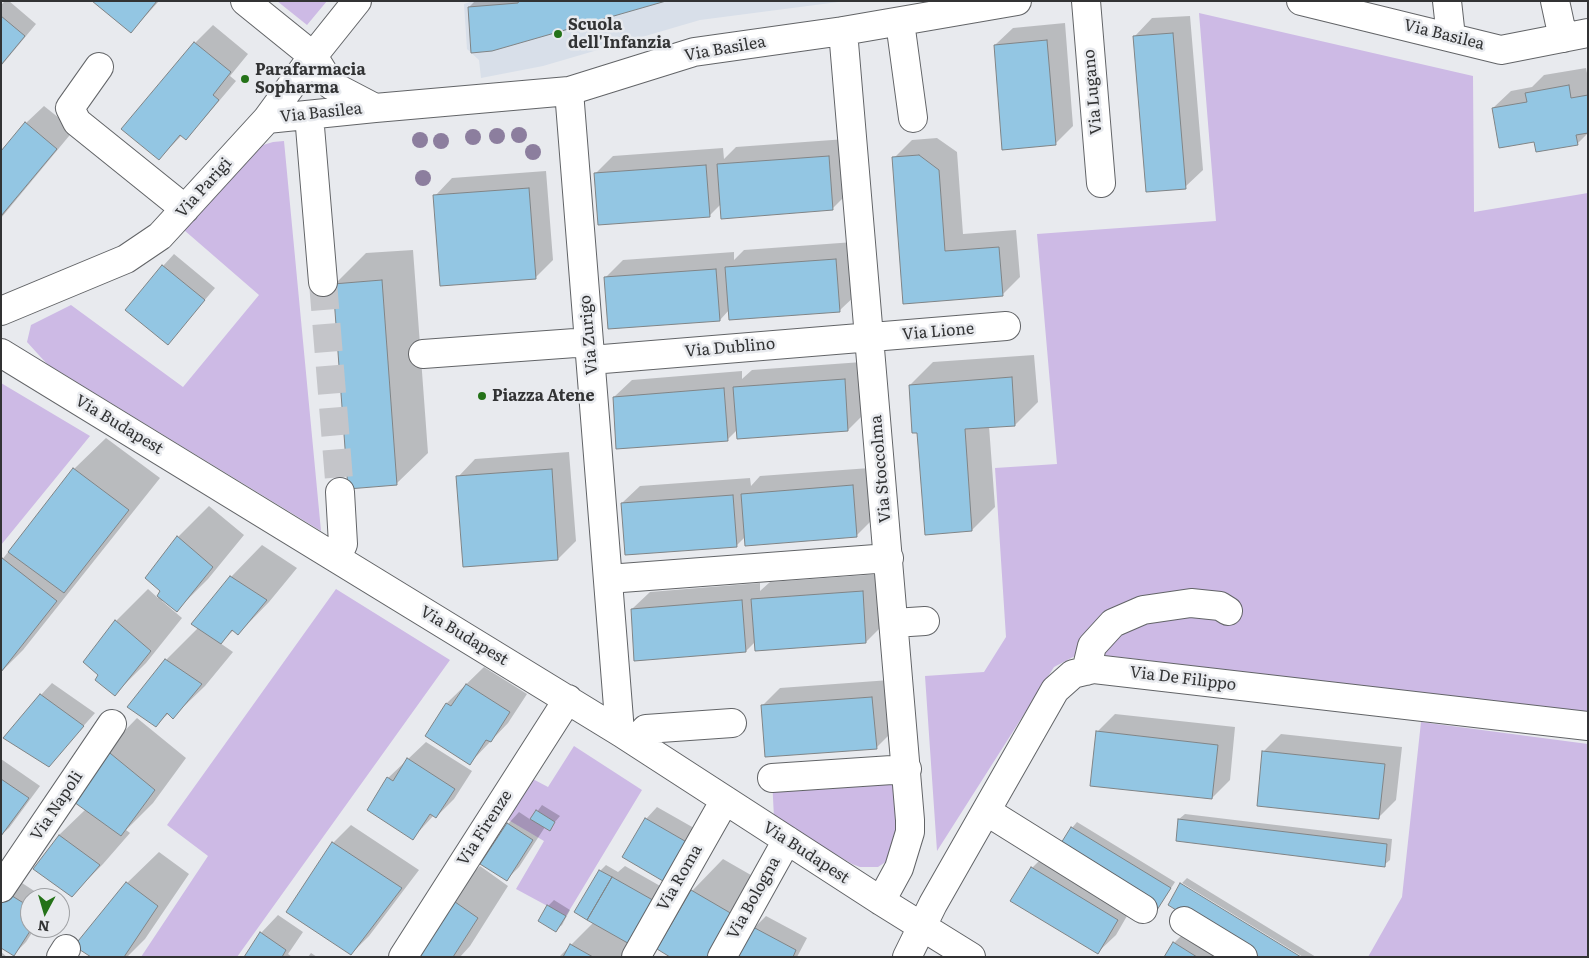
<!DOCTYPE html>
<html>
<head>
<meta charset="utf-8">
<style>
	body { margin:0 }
	#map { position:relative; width:1589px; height:958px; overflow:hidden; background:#e8eaee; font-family:Literata,serif }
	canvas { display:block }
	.frame { position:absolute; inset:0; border:2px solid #323334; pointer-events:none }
	.north { position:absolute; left:20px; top:888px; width:50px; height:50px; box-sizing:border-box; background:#e8eaee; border:1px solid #9fa1a4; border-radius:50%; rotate:186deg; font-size:14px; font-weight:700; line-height:20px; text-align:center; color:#323334 }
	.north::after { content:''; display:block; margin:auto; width:18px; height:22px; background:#247218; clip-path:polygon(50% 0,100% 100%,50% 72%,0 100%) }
</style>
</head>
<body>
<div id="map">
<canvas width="1589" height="958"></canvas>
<div class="frame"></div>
<div class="north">N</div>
</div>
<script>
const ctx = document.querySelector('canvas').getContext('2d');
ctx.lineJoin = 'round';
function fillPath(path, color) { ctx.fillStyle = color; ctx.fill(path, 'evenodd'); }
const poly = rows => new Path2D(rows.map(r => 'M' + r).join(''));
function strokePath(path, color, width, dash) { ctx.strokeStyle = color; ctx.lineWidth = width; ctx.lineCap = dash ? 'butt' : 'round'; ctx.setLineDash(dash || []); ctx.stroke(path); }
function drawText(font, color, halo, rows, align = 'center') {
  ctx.font = font + ' Literata,serif'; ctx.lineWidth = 5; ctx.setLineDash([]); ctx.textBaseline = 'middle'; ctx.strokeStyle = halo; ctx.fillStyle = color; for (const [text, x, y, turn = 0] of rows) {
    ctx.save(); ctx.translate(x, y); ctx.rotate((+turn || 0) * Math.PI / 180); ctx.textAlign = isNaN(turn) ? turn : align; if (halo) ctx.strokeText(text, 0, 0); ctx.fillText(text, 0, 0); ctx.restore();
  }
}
fillPath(poly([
	[473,1,846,1,700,20,543,66,481,78,479,60,467,49,464,4]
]), '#d8dfe9');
fillPath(poly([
	[277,1,327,1,307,25],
	[1199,13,1473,76,1474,212,1588,193,1588,713,1111,656,1077,655,1054,667,937,851,925,676,984,672,1006,637,995,468,1057,464,1037,234,1216,221],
	[284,141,321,531,47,364,27,342,31,325,71,305,183,387,259,295,184,230,250,149,273,142],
	[1,383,90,436,1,545],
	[336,589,450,660,237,957,141,957,208,856,167,825],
	[1421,722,1588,744,1588,957,1368,957,1402,897],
	[574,746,642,790,566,916,516,889,544,841,505,818,529,777,548,787],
	[893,770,899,833,893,857,878,867,860,867,852,864,774,818,772,778]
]), '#cdbae5');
fillPath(poly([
	[5,1,9,1,36,24,1,66,1,5],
	[94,1,159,1,131,32],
	[475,1,662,1,469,7],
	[1190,16,1203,170,1185,187,1135,36,1152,18],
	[1065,23,1073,126,1055,144,995,45,1013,28],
	[213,25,248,54,230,76,236,81,203,120,186,138,182,135,159,159,123,129,195,43],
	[1586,68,1588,78,1588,133,1577,144,1535,140,1493,108,1511,91,1532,87,1544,75],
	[44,106,74,130,1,218,1,153,26,123],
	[937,138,957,152,963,234,1016,230,1020,277,1002,295,905,302,894,158,912,140],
	[846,139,850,191,832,209,721,204,709,216,595,174,613,156,723,148,724,159,736,147],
	[546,171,553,260,535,278,435,196,452,178],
	[854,242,858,293,840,310,729,310,720,320,605,278,623,260,734,252,734,260,744,250],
	[413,250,428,453,396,484,335,284,366,253],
	[174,254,215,288,168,343,163,266],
	[1034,355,1038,402,1015,425,989,426,995,507,972,530,919,432,910,385,933,362],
	[862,362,866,412,848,430,737,430,728,439,614,397,632,380,742,371,742,379,752,370],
	[106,438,160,478,23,650,1,672,1,561,74,469],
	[569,452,576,541,558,559,458,477,475,459],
	[870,468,874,518,856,536,746,536,736,546,622,503,640,486,750,478,751,486,760,476],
	[209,506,244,535,208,579,177,610,163,599,162,601,182,618,146,663,115,694,99,674,85,662,116,621,148,589,158,598,178,537],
	[262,545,297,568,269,602,238,634,234,630,220,643,233,652,205,686,173,717,169,713,156,725,166,660,199,627,231,577],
	[880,574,884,624,866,642,755,642,746,651,632,609,650,592,760,583,760,591,770,582],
	[484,667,527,694,508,723,470,763,427,736,447,703],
	[890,680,894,730,876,748,762,706,780,688],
	[52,683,95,713,48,766,41,695],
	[1115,714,1235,727,1230,780,1212,798,1097,732],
	[137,718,186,758,153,803,126,830,130,833,103,864,72,895,59,835,86,809,106,750],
	[1281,734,1402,747,1396,800,1378,818,1263,752],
	[426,742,472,771,454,799,436,817,434,815,413,838,388,778],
	[1,759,40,786,9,828,1,835],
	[542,805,560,816,549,829,545,827,519,867,507,879,508,824,519,812,531,820],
	[657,807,701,832,679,870,646,819],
	[1185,814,1392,839,1390,860,1384,865,1179,819],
	[1077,822,1175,882,1162,902,1157,908,1072,828],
	[351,825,419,870,369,936,351,954,288,912,333,843],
	[1050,850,1135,902,1116,935,1098,952,1032,868],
	[159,852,189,874,145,939,127,957,93,957,127,883],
	[723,859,770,886,736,944,692,891],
	[606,865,618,872,625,866,669,891,633,957,559,957,594,922,576,912,600,871],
	[480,866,508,886,470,946,460,957,411,957,449,897],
	[1187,878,1316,957,1303,957,1182,883],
	[22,883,45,898,30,898,30,928,35,928,26,942,14,954,10,895],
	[554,900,570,910,562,925,556,930,548,906],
	[278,915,303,932,288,954,292,957,245,957,261,933],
	[766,916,807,938,797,957,734,957,754,928],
	[1192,925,1244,957,1166,957,1174,943],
	[1,952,7,957,1,957],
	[311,953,317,957,308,957]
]), '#0003');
const building = poly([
	[92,1,157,1,131,33,92,1],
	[519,1,666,1,492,51,471,53,468,7,518,3,519,1],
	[1,16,25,36,1,65,1,16],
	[1173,33,1186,189,1146,192,1133,36,1173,33],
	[1047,40,1056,145,1002,150,994,45,1047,40],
	[194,42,231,72,213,95,219,100,186,140,180,135,159,160,121,129,194,42],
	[1569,85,1571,98,1588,95,1588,133,1576,135,1578,145,1536,152,1534,142,1499,148,1492,108,1527,102,1525,93,1569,85],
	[25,122,57,149,1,216,1,151,25,122],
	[919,155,939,170,945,251,999,247,1003,296,903,304,892,157,919,155],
	[829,156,833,210,721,219,717,164,829,156],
	[706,165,710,217,598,225,594,173,706,165],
	[529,188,536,279,440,286,433,195,529,188],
	[836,259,840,312,729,320,725,267,836,259],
	[162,265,205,300,168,345,125,310,162,265],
	[716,269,720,321,608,329,604,277,716,269],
	[382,280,397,485,348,489,333,284,382,280],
	[1012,377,1015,426,965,429,972,531,925,535,917,433,912,433,909,385,1012,377],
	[845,379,848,431,737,439,733,387,845,379],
	[724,388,728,441,616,449,613,397,724,388],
	[73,468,129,510,64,593,8,552,73,468],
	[552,469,558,560,463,567,456,476,552,469],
	[853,485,857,537,745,546,741,494,853,485],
	[733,495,737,547,625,555,621,503,733,495],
	[177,536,213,567,177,612,157,596,160,591,145,578,177,536],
	[2,558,57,601,1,672,1,559,2,558],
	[230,576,267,600,238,635,232,630,221,644,191,624,230,576],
	[863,591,866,643,755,651,751,599,863,591],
	[742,600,746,652,634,661,631,609,742,600],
	[115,620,151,651,115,696,95,680,98,675,83,662,115,620],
	[165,659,202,684,173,719,167,713,156,727,127,707,165,659],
	[466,684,510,712,491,742,486,740,470,765,425,736,446,703,451,706,466,684],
	[40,694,84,726,49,767,3,738,40,694],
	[872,697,877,749,765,757,761,705,872,697],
	[1096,731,1218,745,1212,799,1090,786,1096,731],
	[105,749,155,790,121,836,67,797,105,749],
	[1262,751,1385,764,1379,819,1257,806,1262,751],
	[407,758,455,789,436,818,430,814,413,840,367,810,387,777,393,781,407,758],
	[1,779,29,798,1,836,1,779],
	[536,810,555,822,550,831,530,819,536,810],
	[645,818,690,844,668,884,622,857,645,818],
	[1178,819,1387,844,1385,867,1176,841,1178,819],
	[507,823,533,840,507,881,480,864,507,823],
	[1071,827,1171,888,1157,910,1058,848,1071,827],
	[59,835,100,865,72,897,33,869,59,835],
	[332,842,402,888,351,955,286,912,332,842],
	[1031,867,1118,920,1098,954,1010,901,1031,867],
	[599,870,612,877,587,920,574,912,599,870],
	[612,877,658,903,633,946,587,920,612,877],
	[126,882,158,906,124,957,91,957,74,946,126,882],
	[1180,883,1301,957,1252,957,1168,905,1180,883],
	[691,890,739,918,716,957,670,957,657,949,691,890],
	[9,894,30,907,30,928,32,928,14,956,1,948,1,903,9,894],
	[448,897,478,918,453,957,409,957,448,897],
	[547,905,566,916,556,932,538,921,547,905],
	[753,927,796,950,793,957,733,957,753,927],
	[260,932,286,950,282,957,244,957,260,932],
	[1173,942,1197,957,1164,957,1173,942],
	[570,944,593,957,563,957,570,944]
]);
fillPath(building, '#93c6e3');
strokePath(building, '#808486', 1);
strokePath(poly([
	[323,282,340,492]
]), '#c4c5c9', 28, [28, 14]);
const minor = poly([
	[245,1,313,56,331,85,375,108],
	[1086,1,1101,183],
	[1301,1,1501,50,1588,33],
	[1447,1,1451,37],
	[1555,1,1563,38],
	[900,22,913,118],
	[843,31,910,820,910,832,899,868,881,901],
	[99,67,70,108,77,122,185,209],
	[569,91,620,732],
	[309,115,323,282],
	[267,119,375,108,569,91,694,52,843,31,1017,1],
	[1,311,126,259,160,236,267,119,313,56,357,1],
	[1,353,620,732,881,901,971,957],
	[423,354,589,342],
	[591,360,1006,326],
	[337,558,343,544,340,492],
	[608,579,889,558],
	[894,623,925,621],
	[1086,671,1092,646,1113,623,1143,610,1191,603,1220,606,1228,611],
	[635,741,646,729,732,723],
	[772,778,907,769],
	[986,811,1143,909],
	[1,888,112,724],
	[1184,921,1243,957],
	[61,957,66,949],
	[403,957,568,699],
	[636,957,725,800],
	[722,957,787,840],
	[907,957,933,904,1055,690,1073,674,1094,669,1588,726]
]);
strokePath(minor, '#626467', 30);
strokePath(minor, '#fff', 28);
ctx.fillStyle = '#8c7e9e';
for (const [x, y] of [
	[519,135],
	[497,136],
	[473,137],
	[420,140],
	[441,141],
	[533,152],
	[423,178]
]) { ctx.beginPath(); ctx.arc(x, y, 8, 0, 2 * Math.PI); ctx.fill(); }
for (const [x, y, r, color] of [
	[558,34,5,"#247218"],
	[245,79,5,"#247218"],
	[482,396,5,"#247218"]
]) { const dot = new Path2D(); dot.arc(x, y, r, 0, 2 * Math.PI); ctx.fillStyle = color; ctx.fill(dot); strokePath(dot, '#e8eaee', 2); }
drawText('bold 16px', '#323334', '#e8eaee', [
	["Scuola",568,25],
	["dell'Infanzia",568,43],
	["Parafarmacia",255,70],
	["Sopharma",255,88],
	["Piazza Atene",492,396]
], 'left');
drawText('16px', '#323334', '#e8eaee', [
	["Via Basilea",1444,35,14],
	["Via Basilea",725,49,-10],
	["Via Lugano",1093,92,-95],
	["Via Basilea",321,113,-6],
	["Via Parigi",204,188,-48],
	["Via Lione",938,332,-5],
	["Via Zurigo",589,335,-95],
	["Via Dublino",730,348,-5],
	["Via Budapest",119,425,31],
	["Via Stoccolma",881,469,-95],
	["Via Budapest",464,636,31],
	["Via De Filippo",1183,679,7],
	["Via Napoli",57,806,-56],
	["Via Firenze",485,828,-57],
	["Via Budapest",806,853,33],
	["Via Roma",680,878,-60],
	["Via Bologna",754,898,-61]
]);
</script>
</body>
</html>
